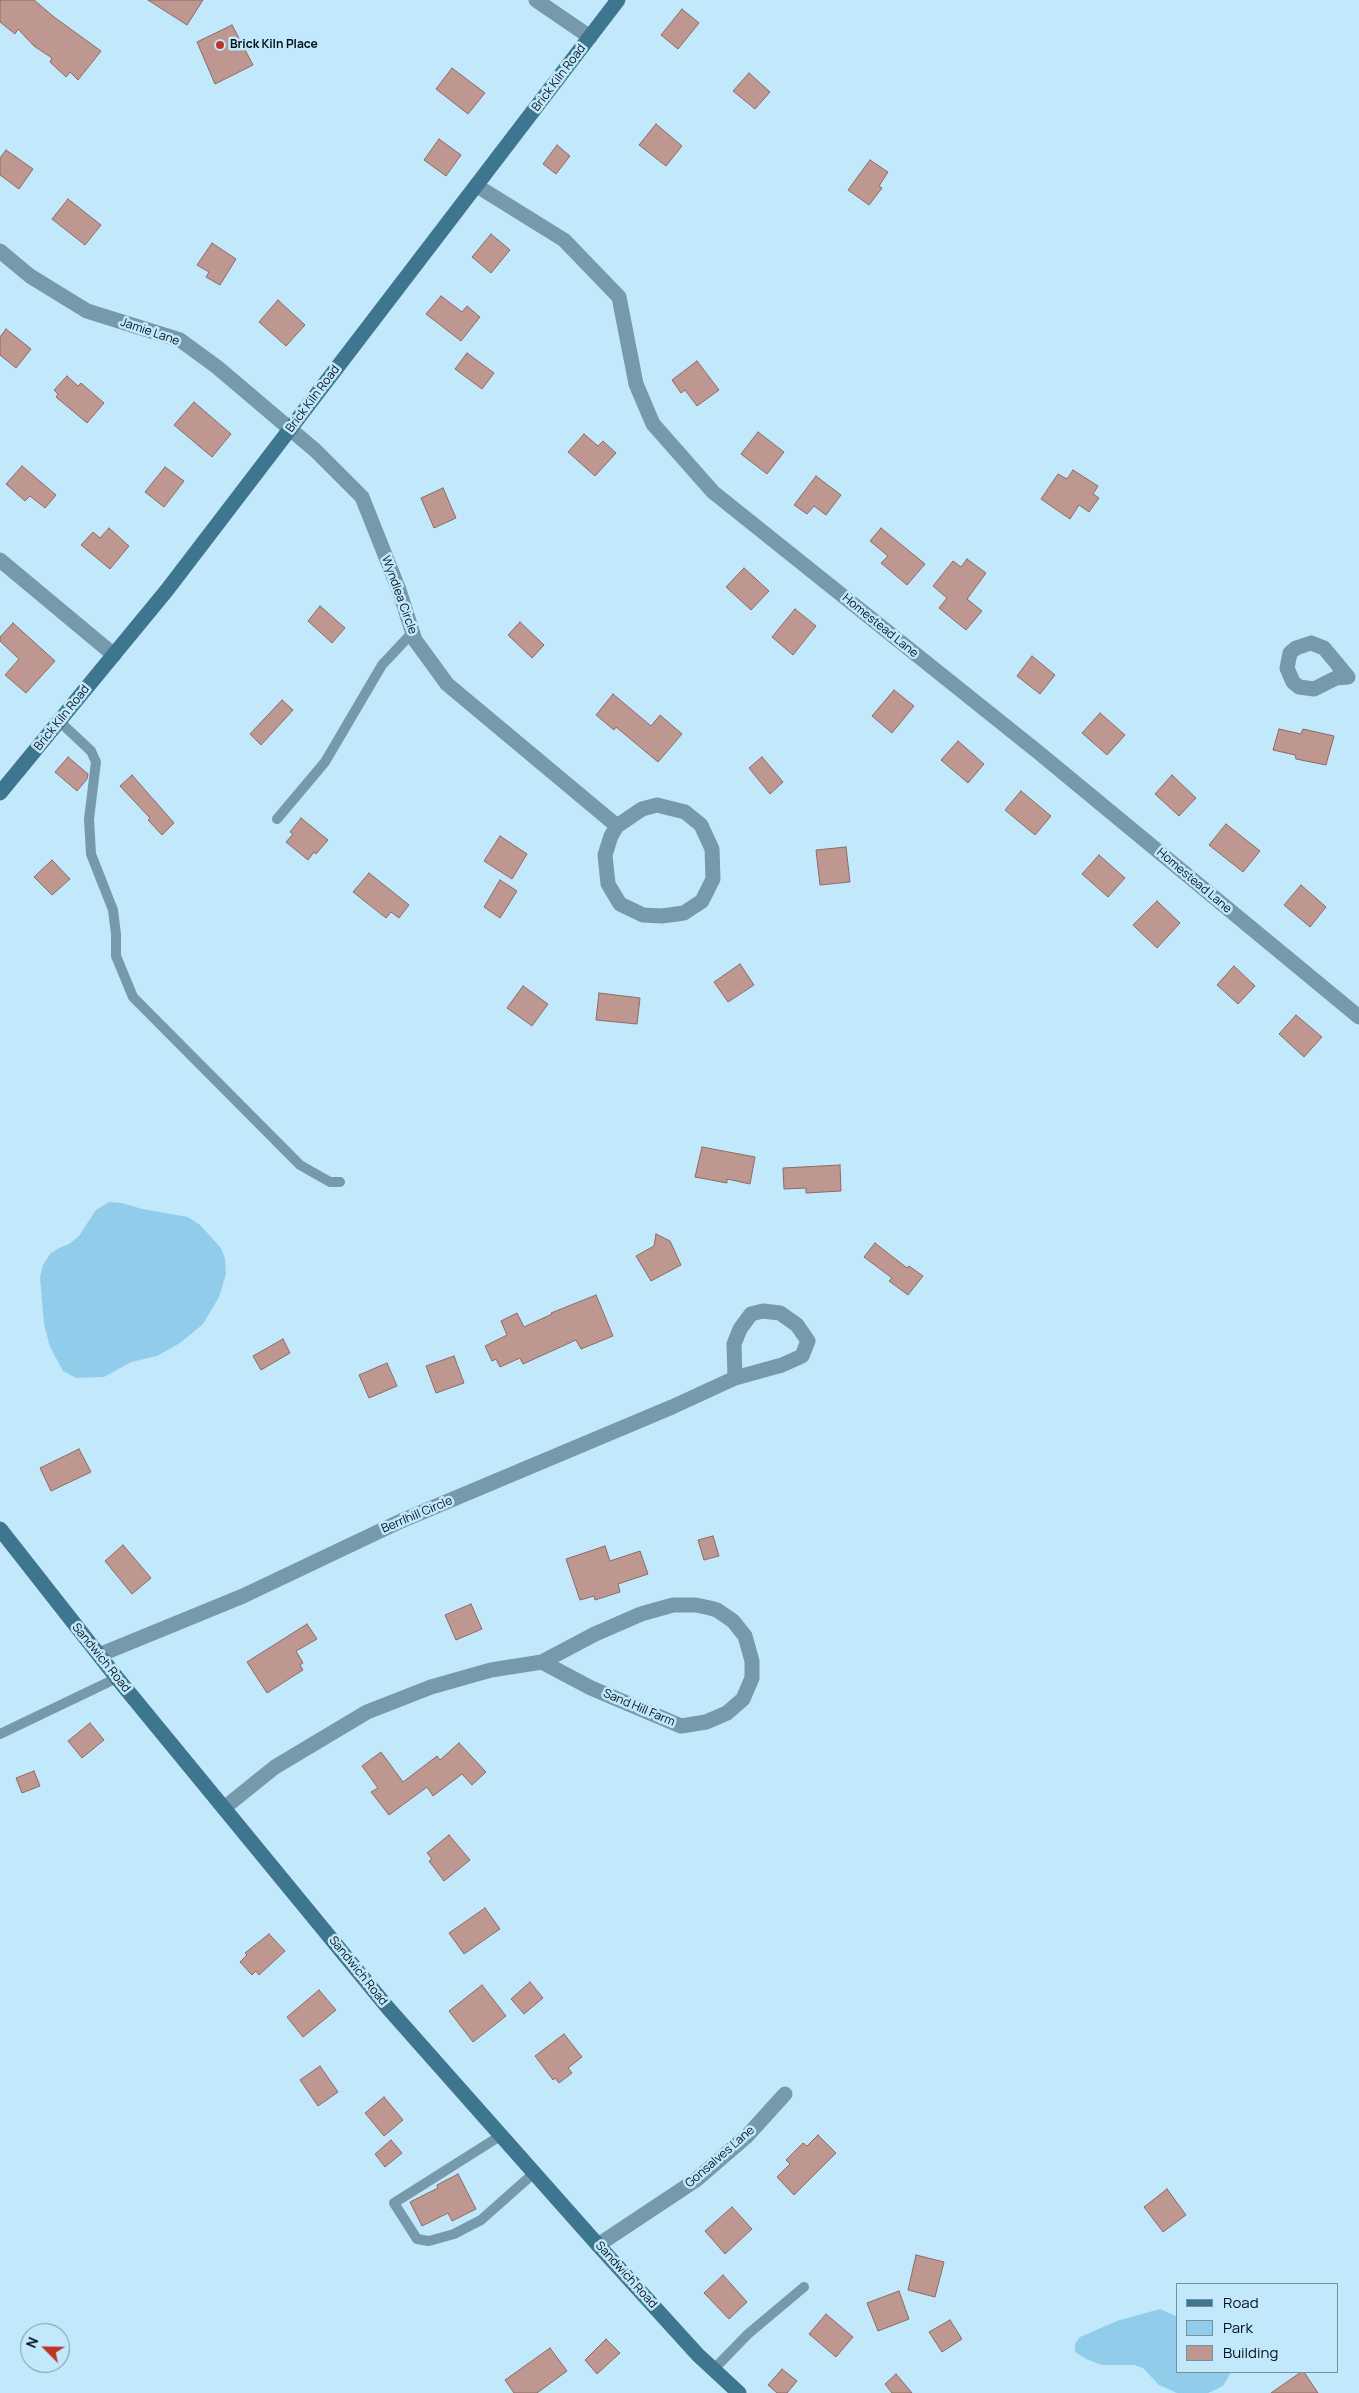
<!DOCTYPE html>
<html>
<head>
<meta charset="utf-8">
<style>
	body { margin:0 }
	#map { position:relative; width:1359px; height:2393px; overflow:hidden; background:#c2e8fc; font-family:Manrope,sans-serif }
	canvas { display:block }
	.legend { position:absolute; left:1176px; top:2283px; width:162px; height:90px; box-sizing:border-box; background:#c2e8fc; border:1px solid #7692a1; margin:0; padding:6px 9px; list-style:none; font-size:15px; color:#051219 }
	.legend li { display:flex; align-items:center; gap:10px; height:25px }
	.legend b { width:25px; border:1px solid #7692a1 }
	.north { position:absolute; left:20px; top:2323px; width:50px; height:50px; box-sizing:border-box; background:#c2e8fc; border:1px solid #7692a1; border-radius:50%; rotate:293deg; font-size:14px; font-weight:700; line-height:20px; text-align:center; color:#051219 }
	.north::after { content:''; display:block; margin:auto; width:18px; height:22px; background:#bf3224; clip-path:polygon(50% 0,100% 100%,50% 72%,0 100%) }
</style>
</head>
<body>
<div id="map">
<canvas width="1359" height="2393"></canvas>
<ul class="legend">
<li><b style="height:6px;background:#3e758f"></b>Road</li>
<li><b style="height:14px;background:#91ccea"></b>Park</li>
<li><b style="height:14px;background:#be9790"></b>Building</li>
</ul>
<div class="north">N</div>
</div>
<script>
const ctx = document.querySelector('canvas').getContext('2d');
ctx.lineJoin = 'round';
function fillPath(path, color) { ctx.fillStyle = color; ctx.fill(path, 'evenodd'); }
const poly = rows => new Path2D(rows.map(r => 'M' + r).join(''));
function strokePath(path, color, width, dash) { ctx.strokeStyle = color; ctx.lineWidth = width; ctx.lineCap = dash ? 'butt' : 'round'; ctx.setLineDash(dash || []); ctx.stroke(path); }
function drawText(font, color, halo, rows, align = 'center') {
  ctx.font = font + ' Manrope,sans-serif'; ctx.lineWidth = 5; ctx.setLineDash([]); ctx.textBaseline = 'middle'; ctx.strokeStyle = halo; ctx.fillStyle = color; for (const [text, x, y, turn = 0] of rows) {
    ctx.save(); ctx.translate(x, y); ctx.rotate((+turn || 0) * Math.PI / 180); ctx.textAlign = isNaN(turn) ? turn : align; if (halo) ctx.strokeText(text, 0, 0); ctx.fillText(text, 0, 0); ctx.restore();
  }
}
fillPath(poly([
	[109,1202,122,1203,142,1209,188,1217,200,1225,221,1248,225,1259,226,1274,219,1297,203,1324,180,1343,157,1356,131,1362,104,1377,76,1378,63,1371,50,1347,44,1324,40,1277,43,1265,50,1254,59,1248,69,1244,79,1236,96,1210],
	[1160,2309,1178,2317,1178,2372,1231,2372,1223,2386,1208,2393,1177,2393,1159,2385,1143,2368,1134,2365,1102,2365,1086,2359,1075,2352,1075,2344,1080,2337,1117,2321]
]), '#91ccea');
const building = poly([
	[0,0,34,0,54,17,101,51,78,80,70,72,66,77,50,62,52,58,34,46,18,29,15,34,0,22,0,0],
	[148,0,203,0,187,25,148,0],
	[682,9,699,23,678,49,661,35,682,9],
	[232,25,253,65,215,84,197,42,232,25],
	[452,68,485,93,468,114,436,89,452,68],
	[749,73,770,92,755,109,733,91,749,73],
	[656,124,682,146,666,166,639,145,656,124],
	[439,139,461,155,446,176,424,160,439,139],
	[557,145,570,156,556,174,543,164,557,145],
	[6,150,33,169,19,189,0,175,0,158,6,150],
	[870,160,888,172,879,186,882,188,869,205,848,190,870,160],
	[68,199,101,225,85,245,52,219,68,199],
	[491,234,510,250,491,273,472,257,491,234],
	[212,243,236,259,220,285,206,277,209,272,197,265,212,243],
	[441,296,462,312,467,306,480,317,461,341,426,314,441,296],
	[278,300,305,325,286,346,259,322,278,300],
	[6,329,31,349,16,368,0,355,0,337,6,329],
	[467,353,494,373,482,389,455,369,467,353],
	[697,361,719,390,697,406,685,390,681,393,672,380,697,361],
	[67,376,78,386,81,383,104,403,87,423,56,397,58,394,54,390,67,376],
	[194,402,231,434,212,457,174,425,194,402],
	[758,432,784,452,767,474,741,454,758,432],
	[584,434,598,446,603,441,616,453,595,476,568,452,584,434],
	[22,466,56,495,45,508,30,496,25,501,6,484,22,466],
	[165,467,184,481,164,507,145,492,165,467],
	[1073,470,1098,486,1093,494,1099,498,1089,512,1079,505,1070,519,1041,499,1058,474,1067,479,1073,470],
	[816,476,841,495,826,515,814,506,807,514,794,505,816,476],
	[443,488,456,518,434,528,421,498,443,488],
	[109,528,129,546,110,569,81,545,93,532,100,538,109,528],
	[881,528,925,564,907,585,881,563,888,556,870,541,881,528],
	[967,559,986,573,967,599,982,611,966,630,939,608,947,598,933,586,953,561,961,567,967,559],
	[744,568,769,591,751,610,726,587,744,568],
	[320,606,345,628,332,643,308,621,320,606],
	[795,609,816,626,793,655,772,637,795,609],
	[520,622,544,645,532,658,508,635,520,622],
	[13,623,55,661,26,693,5,675,19,659,0,641,0,637,13,623],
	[1032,656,1055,675,1040,694,1017,676,1032,656],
	[894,690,914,706,892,733,872,716,894,690],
	[613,694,651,726,660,715,682,734,658,762,616,727,614,730,596,715,613,694],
	[282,700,293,710,261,745,250,734,282,700],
	[1100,713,1125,735,1107,755,1082,733,1100,713],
	[1279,729,1301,734,1303,729,1334,736,1326,765,1296,759,1295,755,1273,750,1279,729],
	[958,741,984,764,968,783,941,760,958,741],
	[68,757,88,774,87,779,77,791,55,772,68,757],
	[762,757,783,782,770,794,749,768,762,757],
	[132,775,174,823,162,835,148,820,150,818,120,786,132,775],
	[1172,775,1196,798,1179,816,1155,794,1172,775],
	[1021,791,1051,816,1035,835,1005,810,1021,791],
	[301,818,328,840,316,854,314,852,308,860,286,842,293,834,290,832,301,818],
	[1226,824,1260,851,1243,872,1209,845,1226,824],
	[500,836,527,854,512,879,484,861,500,836],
	[846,847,850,882,820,885,816,850,846,847],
	[1099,855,1125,878,1108,897,1082,874,1099,855],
	[52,860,70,879,52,895,34,877,52,860],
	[369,873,409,905,399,918,391,912,386,918,353,892,369,873],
	[500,880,517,891,500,918,484,907,500,880],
	[1301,885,1326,907,1310,927,1284,905,1301,885],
	[1157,901,1180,923,1157,948,1133,925,1157,901],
	[740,964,754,985,728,1002,714,982,740,964],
	[1234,966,1255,986,1238,1004,1217,985,1234,966],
	[523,986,548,1004,532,1026,507,1008,523,986],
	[599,993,640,998,637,1024,596,1020,599,993],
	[1296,1015,1322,1037,1304,1057,1279,1034,1296,1015],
	[702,1147,755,1157,750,1184,727,1179,727,1183,695,1177,702,1147],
	[840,1165,841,1191,806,1193,806,1188,784,1189,783,1168,840,1165],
	[656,1234,670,1241,681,1265,651,1281,636,1256,654,1246,656,1234],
	[875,1243,907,1268,909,1266,923,1276,908,1295,889,1281,892,1278,864,1257,875,1243],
	[596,1295,613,1336,581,1349,576,1340,523,1364,520,1358,500,1367,496,1359,492,1361,485,1346,507,1335,501,1321,517,1313,524,1327,552,1314,551,1313,596,1295],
	[283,1339,290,1353,261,1370,253,1356,283,1339],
	[454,1356,464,1383,436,1393,426,1366,454,1356],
	[387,1363,397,1386,369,1398,359,1375,387,1363],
	[79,1449,91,1472,51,1491,40,1468,79,1449],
	[713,1536,719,1556,704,1560,698,1540,713,1536],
	[123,1545,151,1578,132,1594,105,1561,123,1545],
	[605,1546,610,1561,640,1551,648,1574,618,1584,620,1592,595,1600,594,1596,580,1600,566,1559,605,1546],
	[471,1604,482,1629,456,1640,445,1615,471,1604],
	[307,1624,317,1639,296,1651,303,1663,300,1665,303,1670,267,1693,247,1662,307,1624],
	[90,1723,104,1740,82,1758,68,1741,90,1723],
	[459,1743,486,1772,472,1785,462,1774,433,1796,427,1787,389,1815,371,1792,378,1788,362,1766,381,1752,403,1782,437,1756,440,1760,459,1743],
	[34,1771,40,1786,22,1793,16,1778,34,1771],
	[449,1835,470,1860,444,1881,429,1861,432,1859,427,1853,449,1835],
	[485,1908,500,1929,464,1954,449,1933,485,1908],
	[269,1934,285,1951,259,1975,256,1971,252,1975,240,1962,247,1955,245,1953,269,1934],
	[530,1982,543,1998,524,2014,511,1999,530,1982],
	[482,1985,506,2016,473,2042,449,2011,482,1985],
	[319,1990,336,2010,303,2037,287,2017,319,1990],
	[564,2034,582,2057,568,2068,572,2073,559,2083,555,2078,553,2080,535,2056,564,2034],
	[320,2066,338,2092,318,2106,300,2080,320,2066],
	[384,2097,403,2120,384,2136,365,2113,384,2097],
	[818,2135,836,2153,794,2195,777,2177,790,2164,786,2160,803,2143,807,2146,818,2135],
	[391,2140,402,2153,385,2167,375,2154,391,2140],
	[458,2174,476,2209,452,2221,448,2213,422,2226,410,2202,438,2188,437,2185,458,2174],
	[1167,2189,1186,2215,1163,2232,1144,2207,1167,2189],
	[732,2207,752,2229,725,2254,705,2231,732,2207],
	[916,2255,944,2262,935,2297,908,2290,916,2255],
	[723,2275,747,2302,729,2319,704,2293,723,2275],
	[899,2291,909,2319,878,2331,867,2303,899,2291],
	[826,2314,853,2337,836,2357,809,2334,826,2314],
	[950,2320,962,2339,942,2352,929,2332,950,2320],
	[606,2339,620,2353,597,2374,585,2360,606,2339],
	[550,2348,567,2371,537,2393,514,2393,505,2380,550,2348],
	[782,2369,797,2381,787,2393,777,2393,768,2385,782,2369],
	[1301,2372,1304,2372,1318,2393,1271,2393,1301,2372],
	[896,2374,912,2393,892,2393,885,2384,896,2374]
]);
fillPath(building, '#be9790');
strokePath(building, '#8e6a63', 1);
strokePath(poly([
	[59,721,91,751,96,762,89,819,91,854,113,910,116,934,116,956,133,997,300,1165,330,1182,340,1182],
	[277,819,325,762,382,665,413,632],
	[0,1734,117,1678],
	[500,2136,394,2203,417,2239,429,2241,454,2234,481,2220,534,2173],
	[714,2369,748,2334,804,2287]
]), '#7699ab', 10);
strokePath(poly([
	[536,0,590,37],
	[477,186,564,240,619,297,636,384,653,424,713,492,1038,752,1359,1017],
	[0,251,30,276,87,311,180,340,217,367,316,451,362,497,399,590,415,640,447,684,617,826,611,836,605,855,608,884,620,904,643,915,662,916,684,913,702,901,713,879,712,849,701,825,685,812,657,805,642,809,617,826],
	[0,560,114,655],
	[1311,643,1324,648,1348,677,1336,678,1314,689,1299,687,1293,682,1287,668,1290,653,1296,648,1311,643],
	[99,1655,243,1596,401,1521,672,1407,735,1378,782,1365,802,1356,808,1341,797,1325,780,1313,763,1311,751,1314,740,1329,734,1344,735,1378],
	[224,1808,275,1767,367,1712,431,1687,491,1670,542,1662,595,1634,641,1614,673,1605,696,1605,710,1608,717,1610,733,1621,745,1636,752,1661,752,1678,743,1699,727,1713,706,1722,681,1726,591,1688,542,1662],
	[598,2245,696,2180,747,2136,785,2094]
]), '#7699ab', 15);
strokePath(poly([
	[0,793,167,590,618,0],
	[0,1529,117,1678,388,2008,598,2245,698,2355,739,2393]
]), '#3e758f', 15);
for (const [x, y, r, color] of [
	[220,45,5,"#bf3224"]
]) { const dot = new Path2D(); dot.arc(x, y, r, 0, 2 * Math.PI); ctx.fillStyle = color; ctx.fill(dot); strokePath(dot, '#c2e8fc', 2); }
drawText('bold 12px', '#051219', '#c2e8fc', [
	["Brick Kiln Place",230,45]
], 'left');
drawText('12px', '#051219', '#c2e8fc', [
	["Brick Kiln Road",559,78,-53],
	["Jamie Lane",150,332,19],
	["Brick Kiln Road",313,399,-53],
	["Wyndlea Circle",399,595,70],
	["Homestead Lane",880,626,39],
	["Brick Kiln Road",62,718,-51],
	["Homestead Lane",1194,881,40],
	["BerrIhill Circle",417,1515,-23],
	["Sandwich Road",101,1658,51],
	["Sand Hill Farm",639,1708,23],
	["Sandwich Road",358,1971,51],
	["Gonsalves Lane",720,2157,-41],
	["Sandwich Road",626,2275,48]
]);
</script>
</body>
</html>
